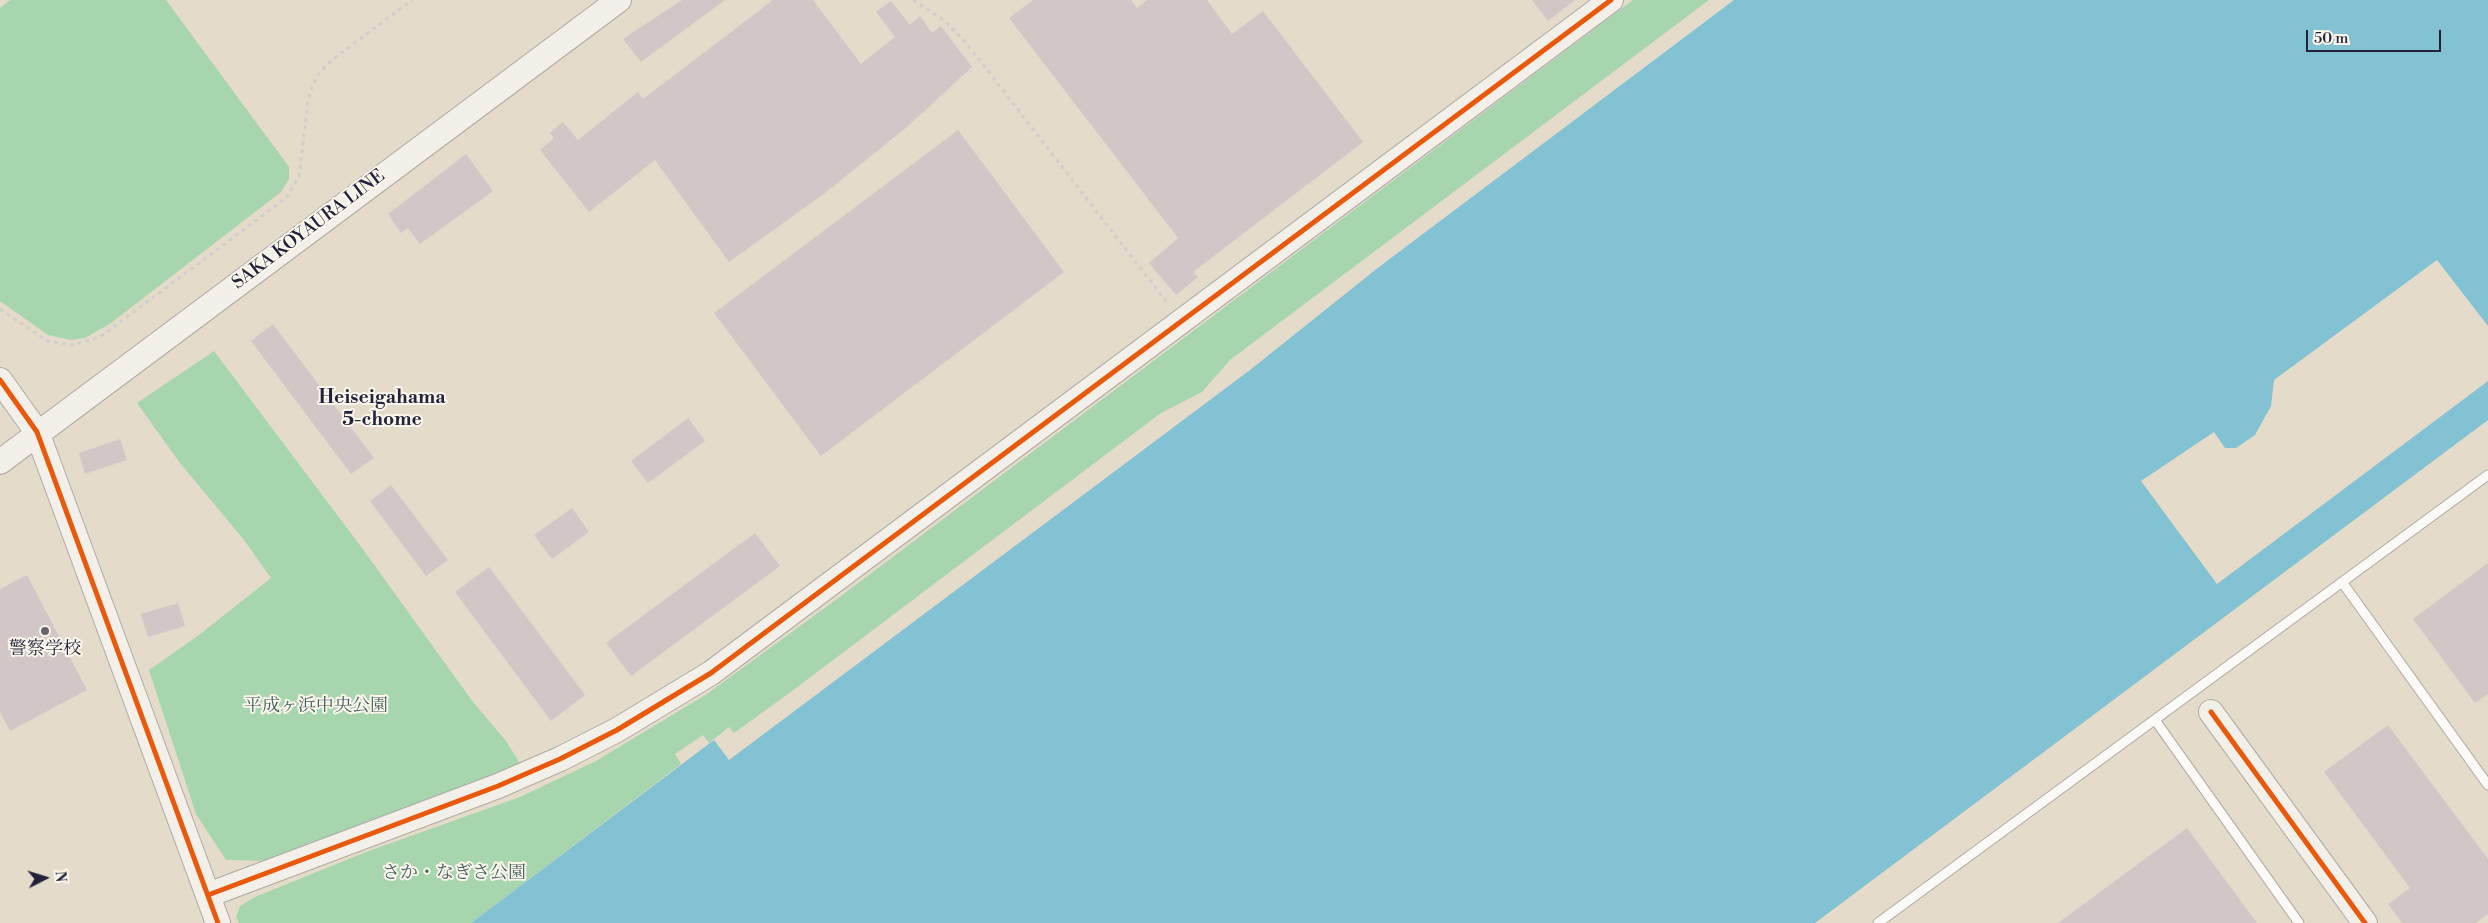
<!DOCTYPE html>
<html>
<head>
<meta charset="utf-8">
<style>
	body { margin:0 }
	#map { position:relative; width:2488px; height:923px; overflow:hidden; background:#e5dbca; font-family:"Libre Bodoni",serif }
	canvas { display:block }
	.north { position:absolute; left:20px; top:853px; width:50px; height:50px; -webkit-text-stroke:4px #fbf7ec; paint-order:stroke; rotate:85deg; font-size:14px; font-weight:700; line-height:20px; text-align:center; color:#22223b }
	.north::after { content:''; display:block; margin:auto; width:18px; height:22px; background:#22223b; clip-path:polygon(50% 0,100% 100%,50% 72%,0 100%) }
	.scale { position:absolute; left:2306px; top:30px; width:135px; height:22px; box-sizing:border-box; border:2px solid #22223b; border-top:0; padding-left:6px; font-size:15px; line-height:18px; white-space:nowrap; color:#22223b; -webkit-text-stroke:4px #fbf7ec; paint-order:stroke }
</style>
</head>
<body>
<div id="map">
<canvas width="2488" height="923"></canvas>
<div class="north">N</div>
<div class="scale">50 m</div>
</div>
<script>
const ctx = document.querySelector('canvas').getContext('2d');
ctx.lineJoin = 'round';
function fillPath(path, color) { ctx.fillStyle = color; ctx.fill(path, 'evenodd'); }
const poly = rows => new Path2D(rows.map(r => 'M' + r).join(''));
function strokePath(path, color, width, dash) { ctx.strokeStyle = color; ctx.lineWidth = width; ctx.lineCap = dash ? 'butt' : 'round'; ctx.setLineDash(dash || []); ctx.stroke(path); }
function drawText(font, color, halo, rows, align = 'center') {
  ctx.font = font + ' "Libre Bodoni","Noto Serif JP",serif'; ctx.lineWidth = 4; ctx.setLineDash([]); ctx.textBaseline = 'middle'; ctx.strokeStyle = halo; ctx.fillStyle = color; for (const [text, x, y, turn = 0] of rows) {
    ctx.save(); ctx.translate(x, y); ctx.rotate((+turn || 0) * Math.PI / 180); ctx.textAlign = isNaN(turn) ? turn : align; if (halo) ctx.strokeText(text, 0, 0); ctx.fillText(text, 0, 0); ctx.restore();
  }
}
fillPath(poly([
	[10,0,166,0,289,167,289,179,281,192,111,323,85,338,71,340,48,335,0,301,0,8],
	[1633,0,1709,0,1230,360,1202,392,1161,413,788,694,734,733,729,727,709,743,703,735,675,754,681,764,471,923,239,923,236,917,240,906,255,897,366,852,520,797,596,761,707,694,837,599],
	[214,351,362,548,473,702,506,741,521,765,274,861,226,860,196,814,149,670,199,635,271,578,244,540,180,463,137,403]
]), '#a7d5ae');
fillPath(poly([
	[1734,0,2488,0,2488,326,2437,260,2274,380,2271,406,2255,435,2236,448,2225,448,2214,432,2141,481,2217,584,2488,381,2488,420,1815,923,471,923,714,740,729,760,1250,370,1379,267]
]), '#83c2d3');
fillPath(poly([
	[682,0,725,0,641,62,623,39],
	[773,0,813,0,861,64,895,37,876,12,891,1,910,25,920,16,932,33,941,26,972,67,907,127,825,193,729,262,655,160,589,212,540,150,554,138,550,133,563,122,578,140,638,92,643,99],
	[1033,0,1131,0,1137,8,1147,0,1207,0,1232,34,1263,11,1363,142,1193,272,1198,277,1176,295,1149,263,1178,238,1009,18],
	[1532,0,1575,0,1548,21],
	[958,130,1064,272,821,456,714,313],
	[466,154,493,191,420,244,408,228,401,233,388,214],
	[273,324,374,458,351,474,251,341],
	[688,418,705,441,648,483,631,461],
	[120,439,127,460,85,474,79,453],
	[391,485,448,560,426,576,370,501],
	[572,508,589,532,552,559,534,535],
	[755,533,780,566,631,676,606,643],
	[2488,563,2488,694,2475,703,2413,619],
	[489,567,585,695,551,721,455,592],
	[27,575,87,690,10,731,0,712,0,589],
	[178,603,185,626,148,637,141,614],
	[2388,725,2488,859,2488,914,2476,923,2402,923,2388,904,2410,888,2324,772],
	[2187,828,2257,923,2058,923]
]), '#d3c6c7');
const lane = poly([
	[2342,582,2488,785],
	[2155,720,2299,923],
	[1878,923,2488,475]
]);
const secondary = poly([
	[0,380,37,432,218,923],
	[0,462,619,0],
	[2211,712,2365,923],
	[208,895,498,786,560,759,617,730,711,673,1611,0]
]);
strokePath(lane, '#b0aaa2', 11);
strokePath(secondary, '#b0aaa2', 26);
strokePath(poly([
	[913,0,944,20,967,44,1169,305],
	[0,309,47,341,72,345,100,337,286,198,299,177,308,101,313,84,320,72,332,60,412,0]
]), '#d1cfcd', 3, [4, 4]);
strokePath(lane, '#fbfaf7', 9);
strokePath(secondary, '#f3efe9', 24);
strokePath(poly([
	[0,380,37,432,218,923],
	[2211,712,2365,923],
	[208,895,498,786,560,759,617,730,711,673,1611,0]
]), '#e8590c', 5);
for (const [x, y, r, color] of [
	[45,631,5,"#66636d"]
]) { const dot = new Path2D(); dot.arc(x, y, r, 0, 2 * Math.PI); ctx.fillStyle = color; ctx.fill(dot); strokePath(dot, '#fbf7ec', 2); }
drawText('18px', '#22223b', '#fbf7ec', [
	["SAKA KOYAURA LINE",309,230,-37]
]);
drawText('18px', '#22223b', '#fbf7ec', [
	["警察学校",45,650]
]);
drawText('18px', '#3f5f5b', '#fbf7ec', [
	["平成ヶ浜中央公園",316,707],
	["さか・なぎさ公園",454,874]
]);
drawText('bold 19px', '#22223b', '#fbf7ec', [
	["Heiseigahama",382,398],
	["5-chome",382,420]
]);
</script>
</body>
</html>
